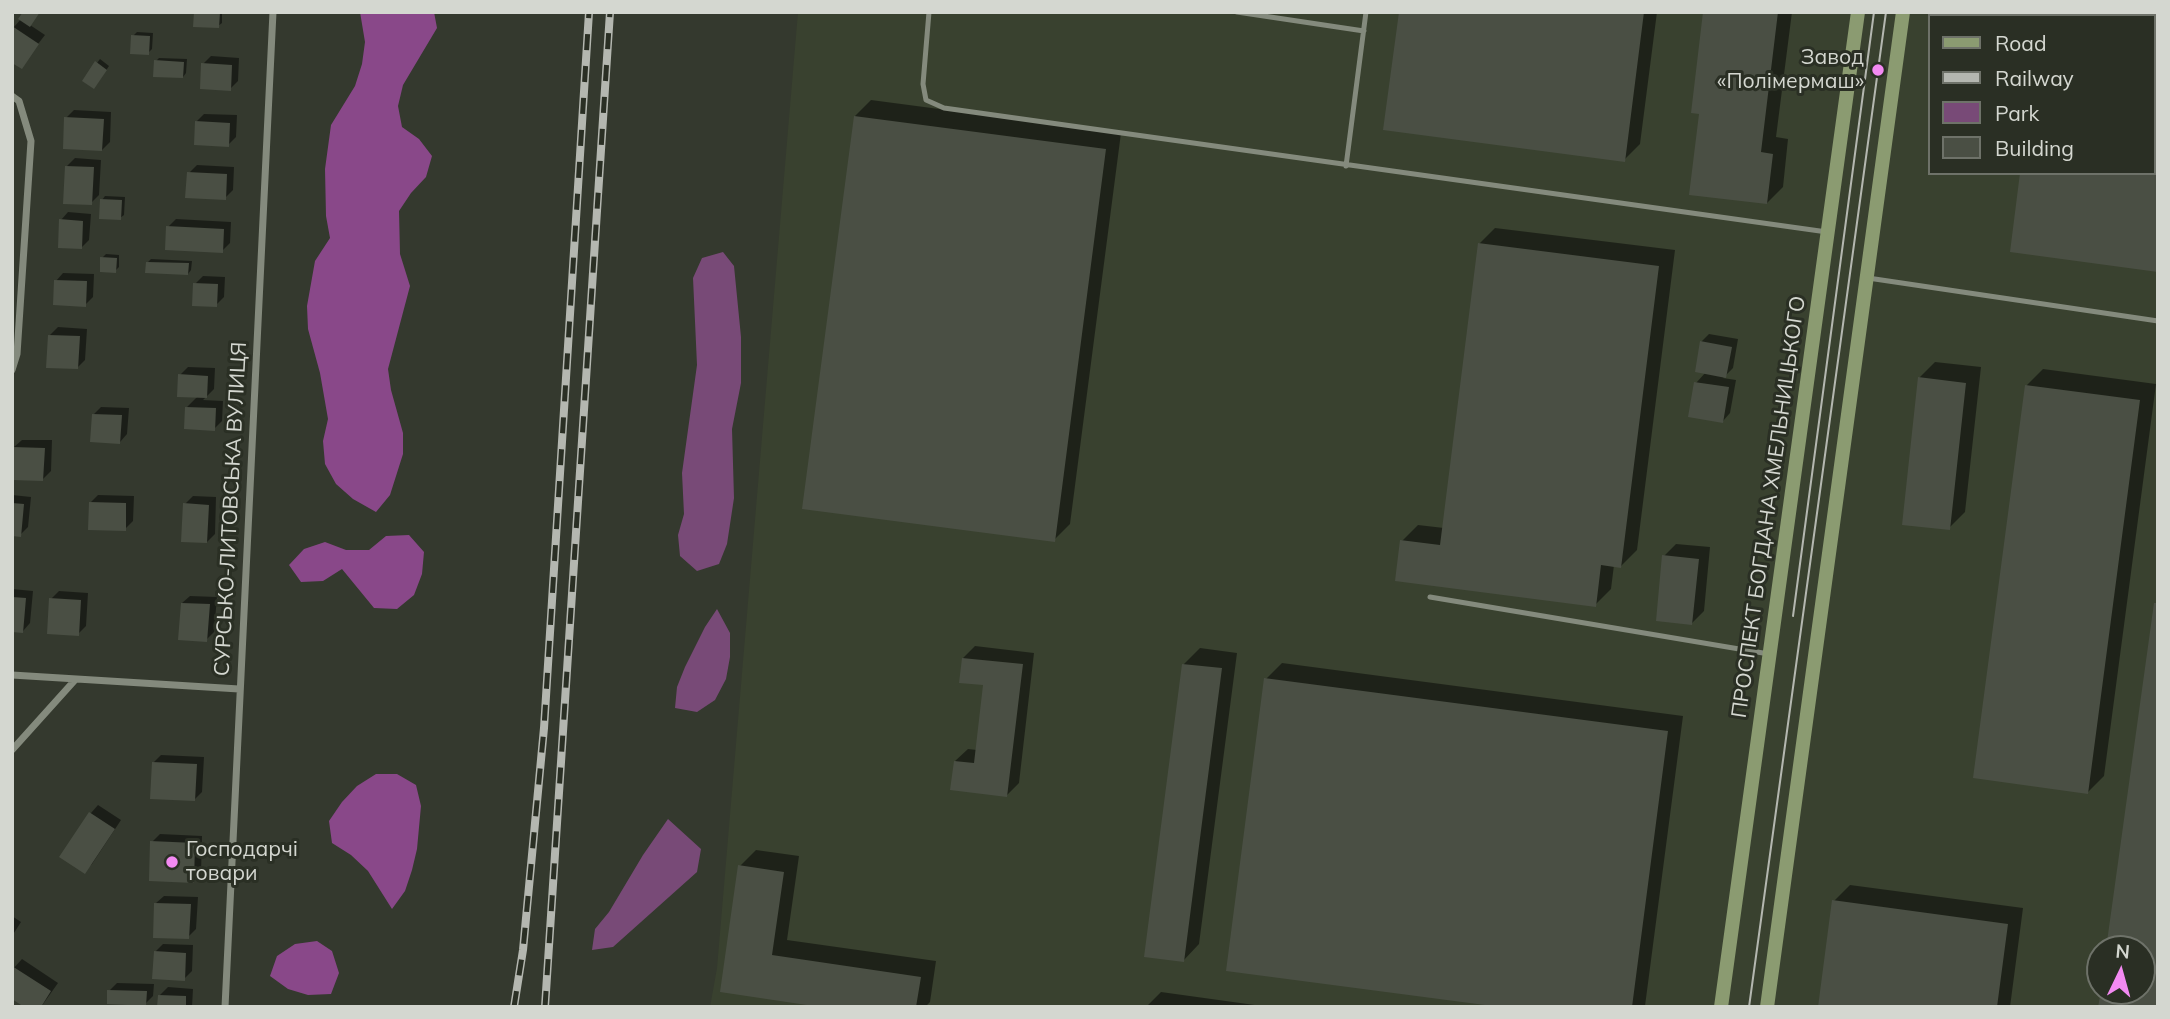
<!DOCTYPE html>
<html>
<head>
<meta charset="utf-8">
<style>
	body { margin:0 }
	#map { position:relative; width:2170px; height:1019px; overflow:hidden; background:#34392e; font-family:Mulish,sans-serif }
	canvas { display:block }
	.frame { position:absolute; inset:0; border:14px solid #d4d7d0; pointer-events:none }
	.legend { position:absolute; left:1928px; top:14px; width:228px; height:161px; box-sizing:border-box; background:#2a2f24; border:2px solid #6e7269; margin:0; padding:9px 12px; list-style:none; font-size:21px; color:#d4d7d0 }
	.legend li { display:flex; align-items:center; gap:14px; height:35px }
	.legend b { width:35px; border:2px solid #6e7269 }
	.north { position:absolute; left:2086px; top:935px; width:70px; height:70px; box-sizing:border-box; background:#2a2f24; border:2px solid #6e7269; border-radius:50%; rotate:5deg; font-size:19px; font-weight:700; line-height:28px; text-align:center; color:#d4d7d0 }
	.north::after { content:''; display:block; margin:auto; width:24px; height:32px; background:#f38af2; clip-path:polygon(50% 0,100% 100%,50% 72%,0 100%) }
</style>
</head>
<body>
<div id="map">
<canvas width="2170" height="1019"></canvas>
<div class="frame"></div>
<ul class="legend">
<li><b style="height:9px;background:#8b9b71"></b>Road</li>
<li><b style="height:9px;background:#b4b7b0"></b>Railway</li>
<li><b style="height:19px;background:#784a77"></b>Park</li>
<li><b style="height:19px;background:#4a4f44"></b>Building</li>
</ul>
<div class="north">N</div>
</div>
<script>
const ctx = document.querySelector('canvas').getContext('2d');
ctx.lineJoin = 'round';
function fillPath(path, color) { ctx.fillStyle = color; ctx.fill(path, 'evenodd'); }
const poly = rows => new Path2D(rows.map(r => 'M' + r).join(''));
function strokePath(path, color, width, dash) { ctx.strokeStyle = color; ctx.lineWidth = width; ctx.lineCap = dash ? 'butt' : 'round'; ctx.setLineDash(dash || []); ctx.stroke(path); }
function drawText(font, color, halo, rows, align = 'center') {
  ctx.font = font + ' Mulish,sans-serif'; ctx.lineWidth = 6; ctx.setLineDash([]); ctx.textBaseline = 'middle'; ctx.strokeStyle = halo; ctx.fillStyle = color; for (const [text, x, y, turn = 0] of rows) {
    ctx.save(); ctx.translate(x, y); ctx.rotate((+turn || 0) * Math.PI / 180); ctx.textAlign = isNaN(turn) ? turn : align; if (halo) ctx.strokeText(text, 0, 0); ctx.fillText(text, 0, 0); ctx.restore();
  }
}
fillPath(poly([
	[798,12,2158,12,2158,1007,710,1007,717,968],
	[1930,16,2154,16,2154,173,1930,173],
	[2100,949,2142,949,2142,991,2100,991]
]), '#39412f');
fillPath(poly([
	[723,252,734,266,741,337,741,383,732,429,734,498,727,544,719,564,697,571,680,556,678,535,684,514,682,473,697,365,693,278,702,258],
	[717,609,730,633,730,657,726,679,715,700,697,712,675,708,677,687,685,667,705,627],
	[668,819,701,849,697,872,613,947,592,950,595,929,609,912,643,855]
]), '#784a77');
fillPath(poly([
	[360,12,434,12,437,28,403,85,398,106,402,127,419,139,432,156,426,177,411,193,399,211,400,254,410,286,388,369,391,390,403,433,403,454,390,495,376,512,353,499,336,484,325,464,323,441,328,419,320,373,308,329,307,306,315,261,330,238,326,216,325,169,331,125,355,86,362,64,365,42],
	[409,535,424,552,422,574,414,595,397,609,374,608,342,569,323,581,301,582,289,565,304,549,325,542,346,550,369,550,386,536],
	[376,774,397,774,416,785,421,806,417,849,412,870,405,891,392,909,368,871,351,855,332,843,329,821,342,802,357,786],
	[317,941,332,951,339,973,331,994,308,995,288,989,270,976,277,956,295,944]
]), '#894889');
fillPath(poly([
	[196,12,222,12,222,23,218,26],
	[1401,12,1657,12,1640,144,1624,160],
	[1705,12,1792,12,1776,137,1788,139,1783,187,1767,203,1701,112],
	[21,19,45,35,21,66,14,27],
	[137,32,153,33,152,49,148,53,133,36],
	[211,56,239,58,238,81,230,89,203,64],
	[159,58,187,59,186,73,183,77,156,61],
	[100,59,109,66,97,84,97,63],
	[2154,78,2158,78,2158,270,2154,173],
	[871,100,1121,133,1070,524,1054,540,855,116],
	[74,110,111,112,110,142,102,150,66,118],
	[204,114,237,115,236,137,228,145,196,122],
	[75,158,101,160,99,195,91,203,67,166],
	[197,165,234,167,233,190,225,198,189,173],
	[105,196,125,197,124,215,120,218,102,200],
	[68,212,91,214,89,240,81,248,61,220],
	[176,219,231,222,230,243,222,251,168,227],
	[1495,228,1675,250,1637,550,1621,566,1614,565,1611,589,1595,605,1402,541,1418,525,1444,528,1479,244],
	[106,254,119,255,119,267,115,271,102,258],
	[151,259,192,261,191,270,188,274,148,262],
	[63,273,94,274,93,297,85,305,56,281],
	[203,276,225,277,224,297,216,305,195,284],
	[58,327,87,329,85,360,77,368,50,335],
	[1709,334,1738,339,1733,368,1723,378,1736,380,1730,413,1723,421,1696,383,1706,372,1701,342],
	[1935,362,1981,367,1965,512,1949,528,1919,378],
	[188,367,215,368,214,389,203,400,223,401,222,421,214,429,187,407,198,396,180,375],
	[2043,369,2156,384,2104,776,2088,792,2027,385],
	[101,407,129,408,127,434,120,442,94,414],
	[22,440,52,440,51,471,43,479,14,447],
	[12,495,31,497,28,527,20,535,12,534],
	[98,495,134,496,133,521,125,529,90,503],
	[193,496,216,497,215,534,207,542,185,504],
	[1676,544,1710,547,1704,611,1692,623,1664,556],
	[12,589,33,591,30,623,23,631,12,630],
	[59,591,88,593,86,626,78,634,51,599],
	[190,596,217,597,214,632,206,640,182,603],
	[975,646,1034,653,1019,783,1007,795,955,761,968,749,977,750,985,684,963,658],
	[1200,648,1237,653,1199,944,1183,961,1184,664],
	[1282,663,1683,716,1645,1006,1514,1007,1266,679],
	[161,755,204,757,202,792,194,800,153,763],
	[98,805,121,820,92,864,84,872,61,857,91,813],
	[160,834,202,836,201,874,193,881,152,842],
	[756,850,799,856,787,940,936,961,930,1002,925,1007,832,1007,722,991,740,866],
	[1850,885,2023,908,2010,1007,1820,1007,1834,901],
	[164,896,198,897,196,929,188,937,156,903],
	[12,916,21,922,12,936],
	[163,944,193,945,192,971,184,979,155,952],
	[22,959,58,983,41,1007,12,970],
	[117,983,154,984,153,996,145,1004,109,991],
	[168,987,193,989,192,1007,159,1007,160,995],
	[1161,992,1269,1007,1146,1007]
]), '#0007');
fillPath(poly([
	[23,12,40,12,30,27,18,19],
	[194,12,220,12,219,28,193,27],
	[1399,12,1644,12,1625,162,1383,130],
	[1703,12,1778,12,1761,152,1773,154,1767,204,1689,195,1699,114,1691,113],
	[12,26,39,44,22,69,12,63],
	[131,35,150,36,149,55,130,54],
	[154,60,184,62,183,78,153,77],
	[95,61,107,70,94,89,82,81],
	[201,63,232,65,231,91,200,89],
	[2154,95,2158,96,2158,272,2010,252,2020,173,2154,173],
	[854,116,1106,149,1055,542,802,509],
	[64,117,104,119,102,151,63,149],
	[195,121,230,123,229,147,194,145],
	[65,166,94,167,92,205,63,204],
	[187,172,227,174,226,200,185,198],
	[100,199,122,200,121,220,99,219],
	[59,219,83,221,82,249,58,248],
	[166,226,224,229,223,253,165,250],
	[1478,243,1659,266,1621,568,1601,565,1596,607,1395,581,1400,540,1440,545],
	[100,257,117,258,116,273,100,272],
	[146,262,189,263,188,275,145,273],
	[54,280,87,281,86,307,53,305],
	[193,283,218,284,217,307,192,306],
	[48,335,80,336,78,369,46,368],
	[1700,341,1732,347,1726,378,1695,372],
	[178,374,208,376,207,398,177,397],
	[1918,377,1966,383,1950,530,1902,525],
	[1694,382,1729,387,1723,423,1688,417],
	[2025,385,2140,400,2088,794,1973,778],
	[185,407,216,408,215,431,184,429],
	[92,414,122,415,120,444,90,442],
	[12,447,45,448,43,481,12,480],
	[89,502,126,503,126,531,88,530],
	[12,503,24,504,21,537,12,536],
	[183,503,209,505,207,543,181,542],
	[1662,555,1699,559,1692,625,1656,621],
	[12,597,26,598,23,633,12,632],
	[49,598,81,600,79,636,47,634],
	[181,603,210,604,207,642,178,640],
	[2154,603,2158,603,2158,1007,2098,1007,2101,991,2142,991,2142,949,2106,949],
	[962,658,1023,664,1007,797,950,790,954,761,974,763,983,685,959,683],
	[1182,664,1222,668,1184,962,1144,957],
	[1264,678,1668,731,1632,1007,1500,1007,1226,971],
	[152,762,197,764,195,801,150,799],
	[89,812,115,829,85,874,59,857],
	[150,841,195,843,194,883,149,881],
	[738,865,784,872,772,955,921,977,916,1007,820,1007,720,992],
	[1832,900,2008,924,1997,1007,1818,1007],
	[154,903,191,904,189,939,153,938],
	[154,951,186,953,185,981,152,979],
	[12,966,51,991,41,1007,24,1007,12,999],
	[107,990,147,991,146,1006,107,1004],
	[158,995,186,996,186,1007,157,1007]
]), '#4a4f44');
strokePath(poly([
	[929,12,923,84,926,100,944,108,1827,232],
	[1237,12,1364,31],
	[1346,166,1366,12],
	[1868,278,2158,321],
	[1430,597,1769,654]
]), '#848a7d', 5);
strokePath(poly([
	[12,96,19,101,31,141,17,354,12,370],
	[12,675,239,689],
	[12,750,75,680],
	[225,1007,273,12]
]), '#848a7d', 7);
strokePath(poly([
	[1721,1007,1858,12],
	[1767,1007,1903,12]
]), '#8b9b71', 14);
strokePath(poly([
	[1793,616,1874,12],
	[1749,1007,1886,12]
]), '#b4b7b0', 2);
const rail = poly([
	[514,1007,523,950,544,728,589,12],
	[545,1007,610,12]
]);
strokePath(rail, '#b4b7b0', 8);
strokePath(rail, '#2a2f24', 5, [16]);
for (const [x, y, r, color] of [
	[1878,70,7,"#f38af2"],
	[172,862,7,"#f38af2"]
]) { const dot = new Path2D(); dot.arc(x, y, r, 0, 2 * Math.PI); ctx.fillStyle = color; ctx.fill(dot); strokePath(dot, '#2a2f24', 2.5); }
drawText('21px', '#d4d7d0', '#2a2f24', [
	["Завод",1864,58],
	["«Полімермаш»",1864,82],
	["Господарчі",186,850,"left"],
	["товари",186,874,"left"]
], 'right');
drawText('21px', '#d4d7d0', '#2a2f24', [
	["ПРОСПЕКТ БОГДАНА ХМЕЛЬНИЦЬКОГО",1769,507,-82],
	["СУРСЬКО-ЛИТОВСЬКА ВУЛИЦЯ",231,509,-87]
]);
</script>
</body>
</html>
